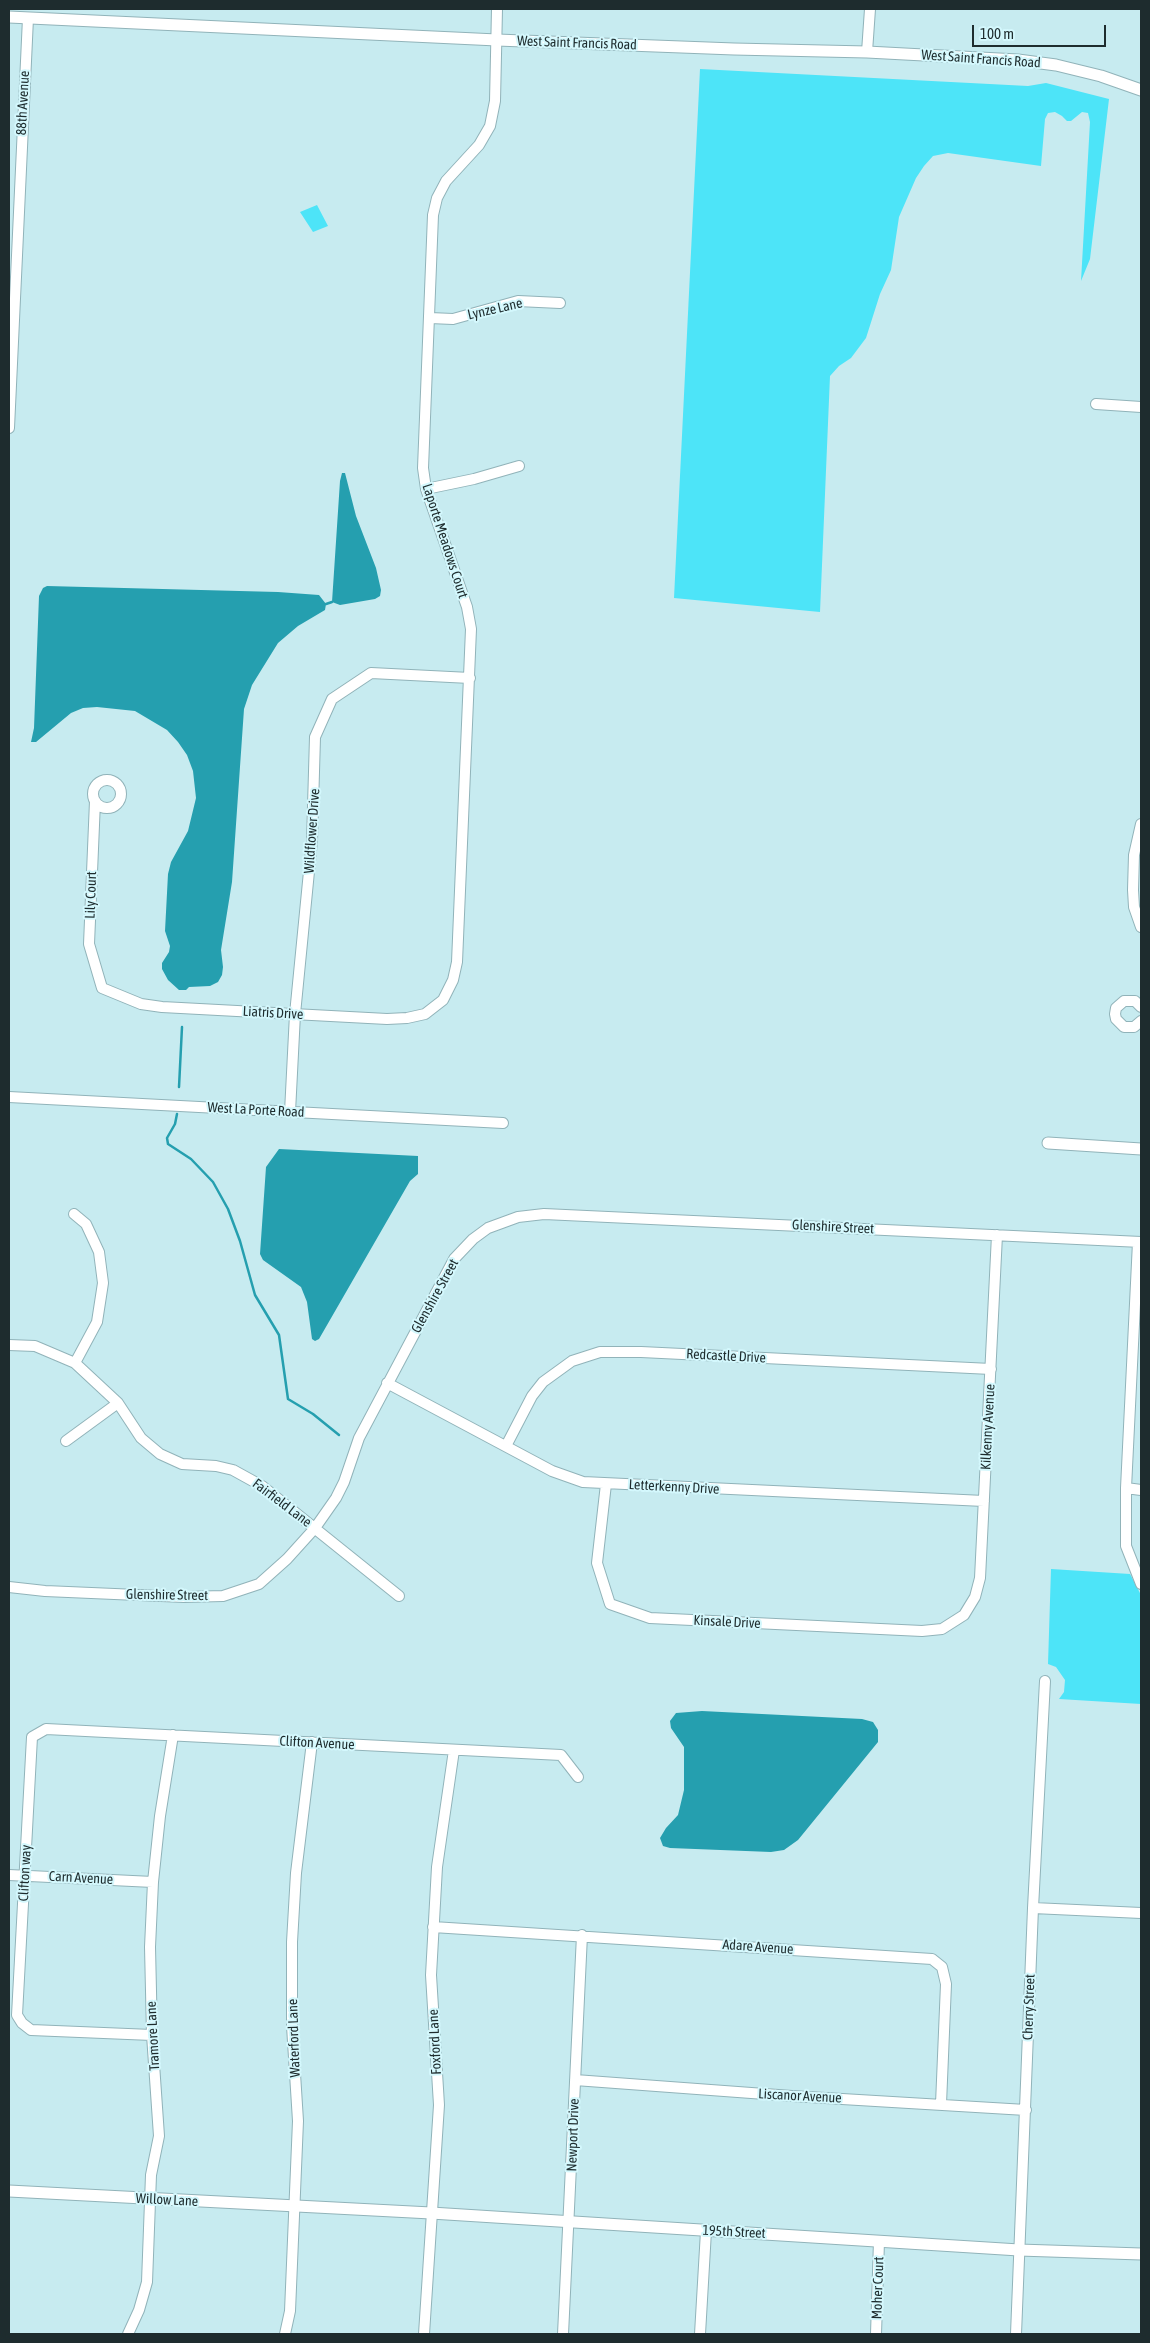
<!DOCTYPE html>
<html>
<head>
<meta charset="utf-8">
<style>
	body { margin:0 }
	#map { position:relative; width:1150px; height:2343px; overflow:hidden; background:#c7ebf0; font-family:"Asap Condensed",sans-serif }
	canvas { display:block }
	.frame { position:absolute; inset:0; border:10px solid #1e2c2e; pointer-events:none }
	.scale { position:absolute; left:972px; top:25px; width:134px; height:22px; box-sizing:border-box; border:2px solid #1e2c2e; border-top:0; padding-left:6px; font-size:15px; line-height:18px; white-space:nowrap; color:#1e2c2e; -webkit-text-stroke:4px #d4f8fd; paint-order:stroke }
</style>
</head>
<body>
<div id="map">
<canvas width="1150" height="2343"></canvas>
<div class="frame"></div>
<div class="scale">100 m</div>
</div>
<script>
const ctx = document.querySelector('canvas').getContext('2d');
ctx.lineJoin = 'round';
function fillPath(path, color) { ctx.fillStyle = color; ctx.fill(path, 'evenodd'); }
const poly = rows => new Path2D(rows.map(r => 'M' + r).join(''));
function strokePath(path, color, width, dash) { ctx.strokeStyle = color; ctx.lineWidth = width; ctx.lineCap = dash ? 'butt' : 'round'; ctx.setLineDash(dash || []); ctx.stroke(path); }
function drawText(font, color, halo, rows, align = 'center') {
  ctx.font = font + ' "Asap Condensed",sans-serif'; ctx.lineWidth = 4; ctx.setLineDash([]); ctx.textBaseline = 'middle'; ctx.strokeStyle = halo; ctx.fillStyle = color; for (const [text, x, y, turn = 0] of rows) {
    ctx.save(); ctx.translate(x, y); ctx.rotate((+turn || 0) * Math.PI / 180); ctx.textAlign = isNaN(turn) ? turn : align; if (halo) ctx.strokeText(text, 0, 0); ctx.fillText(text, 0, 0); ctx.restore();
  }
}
fillPath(poly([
	[700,69,1028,86,1046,83,1109,99,1090,259,1081,281,1090,122,1088,113,1082,112,1071,121,1067,121,1062,116,1055,112,1048,113,1045,119,1041,166,948,153,933,156,924,166,916,178,899,217,891,270,880,294,866,338,851,358,839,366,830,376,820,612,674,598],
	[317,205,328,226,313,232,300,212],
	[1051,1569,1130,1574,1141,1595,1141,1704,1059,1699,1064,1692,1065,1680,1056,1667,1048,1664]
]), '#4de4f8');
fillPath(poly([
	[342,473,345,473,356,516,376,568,381,590,380,596,375,599,340,605,332,602,340,481],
	[47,586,278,592,319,595,326,604,325,610,298,626,278,643,252,685,244,709,232,882,221,950,223,967,222,975,218,982,210,986,189,987,186,990,179,990,168,980,162,969,162,963,169,952,170,946,165,931,168,874,171,862,188,831,196,798,193,771,187,755,178,742,167,730,135,711,97,707,83,708,71,713,36,742,31,742,34,728,39,596,43,588],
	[279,1149,418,1156,418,1174,410,1181,319,1339,315,1341,312,1339,307,1302,301,1287,263,1260,260,1254,266,1167],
	[702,1711,862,1719,873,1722,878,1730,878,1742,798,1840,784,1850,771,1852,670,1848,663,1846,660,1838,666,1828,678,1815,684,1790,684,1747,671,1728,670,1721,676,1713]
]), '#259faf');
strokePath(poly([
	[326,604,332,602],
	[179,1087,182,1027],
	[177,1114,175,1124,167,1138,168,1144,191,1159,213,1182,228,1209,240,1241,255,1295,279,1335,288,1399,313,1414,339,1435]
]), '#259faf', 2.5);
const minor = poly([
	[867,52,870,9],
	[430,318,453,319,518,301,560,303],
	[1096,404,1141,407],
	[9,428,28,18],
	[426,489,474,479,519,466],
	'93 794a14 14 0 1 1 28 0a14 14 0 1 1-28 0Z',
	[95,801,89,944,102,988,141,1004,162,1007,387,1019,407,1018,425,1014,443,1000,453,980,457,962,471,629,467,607,426,489,423,468,433,215,437,198,446,181,479,145,490,126,495,101,497,9],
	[1141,824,1134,855,1133,890,1134,907,1141,927],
	[1141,1007,1135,1001,1124,1001,1116,1008,1115,1014,1116,1019,1124,1027,1134,1027,1141,1021],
	[9,1097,503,1123],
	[290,1112,295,1014,312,841,315,737,332,699,371,673,470,678],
	[74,1214,86,1224,99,1252,103,1283,97,1322,75,1363],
	[1138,1242,1126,1488,1126,1546,1141,1584],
	[9,1345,35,1346,75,1363,118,1403,141,1438,160,1454,182,1464,216,1466,233,1470,262,1486,399,1596],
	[387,1383,552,1471,583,1482,984,1501],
	[66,1441,118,1403],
	[506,1446,532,1396,543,1382,572,1361,600,1352,641,1352,991,1369],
	[606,1484,597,1563,610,1604,650,1618,922,1631,942,1629,964,1615,975,1597,980,1578,997,1235],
	[1126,1488,1141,1490],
	[9,1587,45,1591,184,1597,223,1596,259,1584,287,1559,315,1528,336,1498,344,1482,359,1438,454,1259,473,1239,488,1228,518,1217,544,1214,1141,1242],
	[9,1875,153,1882],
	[1033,1908,1141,1913],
	[433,1927,932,1959,942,1967,946,1984,941,2104],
	[152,2035,31,2030,22,2023,17,2015,32,1737,46,1729,561,1755,578,1777],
	[575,2080,792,2096,1026,2110],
	[128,2334,139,2310,147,2282,151,2175,159,2136,152,2035,150,1947,153,1882,160,1816,173,1735],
	[285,2334,290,2311,298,2121,292,2026,292,1942,296,1873,312,1742],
	[424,2334,439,2105,431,1975,437,1867,454,1750],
	[563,2334,582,1935],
	[700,2334,706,2231],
	[876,2334,879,2241],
	[1016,2334,1033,1908,1045,1681]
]);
const tertiary = poly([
	[9,17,497,40,734,49,867,52,1018,60,1056,65,1101,76,1141,90],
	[1048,1143,1141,1149],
	[9,2191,431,2213,1019,2250,1141,2254]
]);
strokePath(minor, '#91b3b9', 12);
strokePath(tertiary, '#91b3b9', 13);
strokePath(minor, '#fff', 10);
strokePath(tertiary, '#fff', 11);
drawText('14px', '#1e2c2e', '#d4f8fd', [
	["West Saint Francis Road",577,43,2],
	["West Saint Francis Road",981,59,4],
	["88th Avenue",23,103,-87],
	["Lynze Lane",495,309,-13],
	["Laporte Meadows Court",445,541,72],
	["Wildflower Drive",312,831,-86],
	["Lily Court",91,895,-88],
	["Liatris Drive",273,1013,3],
	["West La Porte Road",256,1110,3],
	["Glenshire Street",833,1227,3],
	["Glenshire Street",435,1296,-61],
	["Redcastle Drive",726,1356,3],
	["Kilkenny Avenue",988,1427,-87],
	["Letterkenny Drive",674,1487,3],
	["Fairfield Lane",282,1503,37],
	["Glenshire Street",167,1595,1],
	["Kinsale Drive",727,1622,3],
	["Clifton Avenue",317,1743,3],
	["Clifton way",25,1873,-87],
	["Carn Avenue",81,1878,3],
	["Adare Avenue",758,1947,4],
	["Cherry Street",1029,2007,-88],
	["Tramore Lane",153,2036,-93],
	["Waterford Lane",294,2038,-92],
	["Foxford Lane",435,2042,-93],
	["Liscanor Avenue",800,2096,3],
	["Newport Drive",573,2135,-88],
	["Willow Lane",167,2200,3],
	["195th Street",734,2232,3],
	["Moher Court",878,2288,-88]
]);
</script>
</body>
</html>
